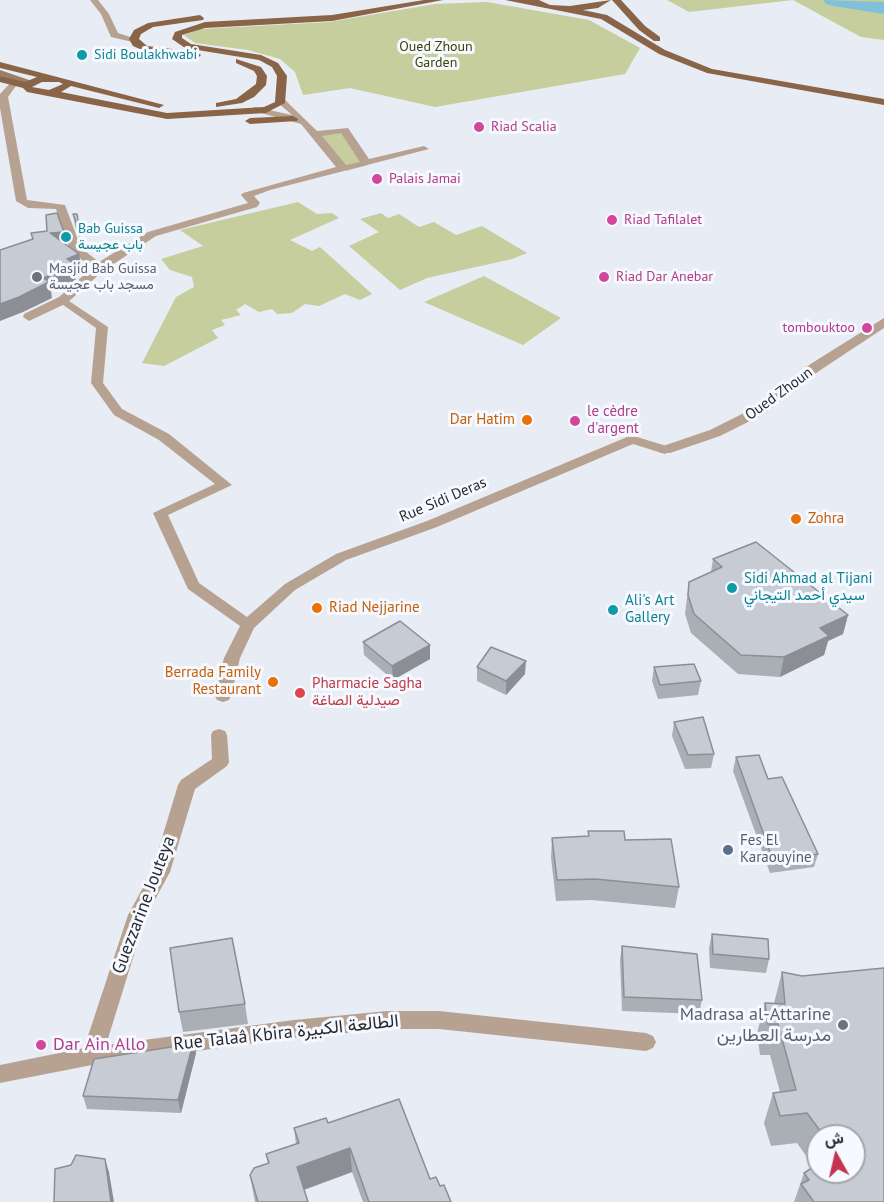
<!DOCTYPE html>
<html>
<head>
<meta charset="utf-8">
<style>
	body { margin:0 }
	#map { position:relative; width:884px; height:1202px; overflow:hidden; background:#e7ecf5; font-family:"PT Sans",Vazirmatn,sans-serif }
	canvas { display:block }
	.north { position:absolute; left:806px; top:1124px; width:60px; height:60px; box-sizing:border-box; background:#f6f9ff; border:2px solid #a3a6ab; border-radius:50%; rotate:352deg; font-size:16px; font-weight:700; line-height:24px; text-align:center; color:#27292c }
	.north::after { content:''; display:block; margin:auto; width:21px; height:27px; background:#c43451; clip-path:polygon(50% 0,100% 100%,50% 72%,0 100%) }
</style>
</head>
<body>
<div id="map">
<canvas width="884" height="1202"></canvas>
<div class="north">ش</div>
</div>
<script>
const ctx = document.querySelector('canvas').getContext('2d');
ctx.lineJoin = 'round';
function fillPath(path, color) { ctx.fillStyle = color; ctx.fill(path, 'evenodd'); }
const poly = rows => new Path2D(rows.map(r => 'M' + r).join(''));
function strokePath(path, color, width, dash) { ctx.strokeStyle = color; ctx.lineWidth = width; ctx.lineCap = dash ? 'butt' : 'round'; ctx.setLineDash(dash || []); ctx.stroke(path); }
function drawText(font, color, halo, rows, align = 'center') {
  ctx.font = font + ' "PT Sans",Vazirmatn,sans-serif'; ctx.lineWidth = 6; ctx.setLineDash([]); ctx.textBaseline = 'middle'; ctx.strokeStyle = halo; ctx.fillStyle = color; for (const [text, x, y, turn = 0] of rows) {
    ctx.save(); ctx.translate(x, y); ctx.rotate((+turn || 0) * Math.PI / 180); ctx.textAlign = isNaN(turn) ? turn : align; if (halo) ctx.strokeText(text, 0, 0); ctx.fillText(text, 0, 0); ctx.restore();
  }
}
fillPath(poly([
	[667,0,884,0,884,40,861,37,793,0,689,12],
	[487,2,589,20,640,48,625,74,435,107,350,88,303,95,295,72,280,59,248,50,195,43,184,35,201,29,329,22,435,4],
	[345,131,368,165,346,171,318,135],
	[298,202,317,214,332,213,339,218,290,240,312,251,320,247,372,294,360,300,345,294,319,306,305,304,292,313,277,314,272,309,259,312,245,304,236,310,241,315,221,320,225,325,212,330,218,338,164,366,142,363,176,297,194,287,192,277,170,270,161,259,203,246,180,230],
	[381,213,388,218,399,214,419,227,434,222,456,235,482,226,527,253,512,259,427,278,400,290,349,246,379,232,360,219],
	[484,276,561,318,523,345,424,302]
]), '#c5ce9c');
fillPath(poly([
	[823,0,884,2,884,14,833,6,826,4,823,0]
]), '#81c0db');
fillPath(poly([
	[63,297,108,327,103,383,122,409,169,434,232,485,168,515,199,583,247,617,285,584,336,554,427,521,627,437,637,437,670,447,672,450,665,454,633,444,437,527,346,560,295,590,254,628,240,658,231,696,229,700,223,702,217,700,215,696,224,658,240,626,188,589,153,513,215,484,159,440,114,415,91,383,96,328,59,302,57,300,63,297],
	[219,729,225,731,227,735,229,762,227,766,195,789,170,872,146,916,106,1045,294,1020,387,1011,439,1011,646,1033,653,1036,656,1042,653,1048,646,1051,439,1029,387,1029,294,1038,92,1065,0,1083,0,1065,84,1048,128,915,152,871,178,785,181,780,212,759,211,735,213,731,219,729]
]), '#b7a292');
fillPath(poly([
	[90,0,98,0,109,14,118,33,137,39,137,43,111,37,101,14,90,0],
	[13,80,18,83,8,97,27,200,65,205,81,248,99,262,148,232,248,203,241,195,243,193,336,167,301,124,250,110,255,107,292,115,277,102,277,98,283,98,317,131,348,128,369,159,424,146,429,149,270,190,254,196,260,203,257,207,156,236,103,271,67,303,29,321,23,317,24,314,59,297,92,268,70,250,56,209,28,208,16,201,0,108,0,94,13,80],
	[341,133,360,162,346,165,322,136,341,133],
	[884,318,884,328,819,371,764,414,720,436,670,453,660,453,658,450,660,447,710,430,754,408,809,365,884,318]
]), '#b7a292');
fillPath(poly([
	[0,70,32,81,34,83,29,86,0,76,0,70]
]), '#9d7e67');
fillPath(poly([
	[424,0,443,0,332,21,205,28,182,35,182,38,191,44,261,55,278,63,287,76,285,103,266,113,167,119,27,92,23,88,0,82,0,76,25,82,37,77,0,68,0,62,164,105,159,108,71,86,61,92,167,113,264,107,275,102,277,76,272,67,259,60,185,48,172,39,175,32,205,22,332,15,424,0],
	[42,82,59,82,63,84,49,90,32,87,42,82],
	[505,0,539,0,550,5,570,6,611,0,598,8,583,10,607,15,665,50,712,69,884,99,884,105,707,73,659,54,601,19,505,0],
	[612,0,621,0,645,26,660,37,660,41,654,41,639,30,612,0],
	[200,15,204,18,203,20,153,27,141,34,139,39,147,46,196,52,201,55,199,57,142,50,133,46,129,39,134,30,148,23,200,15],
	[236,59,261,67,267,76,266,85,254,97,242,103,216,107,216,103,236,99,256,84,257,76,254,71,236,63,236,59],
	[293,116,298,119,297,121,250,124,245,121,250,118,293,116]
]), '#896447');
fillPath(poly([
	[73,214,77,214,82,244,75,226],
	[713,559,848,615,843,634,828,641,824,655,780,677,738,674,691,633,685,614,689,582,711,572],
	[363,642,430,659,393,680,364,655],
	[477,667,525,674,506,695,477,681],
	[654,667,701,681,698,695,658,699,652,681],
	[674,722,714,754,711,768,685,769,672,736],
	[736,757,768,779,818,854,814,867,770,873,733,771],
	[588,831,625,840,679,887,675,908,592,900,556,901,551,858,552,838,588,836],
	[712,934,769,959,766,973,710,968,709,948],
	[622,946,702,1000,699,1014,622,1011,620,960],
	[782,972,884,1202,794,1202,804,1173,814,1167,797,1143,771,1146,764,1123,773,1093,780,1092,770,1055,760,1055,757,1033,765,1003,774,1003],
	[818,1136,854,1136,818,1172],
	[245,1004,248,1024,183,1032,179,1012],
	[184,1045,196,1053,181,1113,87,1109,83,1096],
	[328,1123,430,1179,440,1186,451,1202,363,1202,352,1172,304,1190,308,1202,255,1202,250,1175,268,1164,266,1154,296,1144,294,1128]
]), '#aaafb6');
fillPath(poly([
	[64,232,66,247,50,233],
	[79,254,82,270,75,272,76,279,70,285,51,291,52,298,23,312,0,321,0,304,67,259],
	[848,615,843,634,828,641,824,655,780,677,784,657,820,628],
	[430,645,430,659,393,680,392,666],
	[526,661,525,674,506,695,506,681],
	[194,1040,196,1053,181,1113,178,1100],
	[350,1148,352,1172,300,1191,297,1167],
	[105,1159,109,1172,114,1202,111,1202]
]), '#8b8e94');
const building = poly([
	[57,213,64,232,50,233,79,254,67,259,73,263,67,269,43,278,49,282,19,297,0,304,0,250,33,239,31,233,47,231,46,215,57,213],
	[73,214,77,214,80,232,73,214],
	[756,542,848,615,820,628,829,636,784,657,741,655,694,614,688,595,689,582,722,567,713,559,756,542],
	[400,621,430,645,392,666,363,642,400,621],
	[491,647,526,661,506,681,477,667,491,647],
	[694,664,701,681,660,685,654,667,694,664],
	[703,717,714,754,688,755,674,722,703,717],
	[759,755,768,779,782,777,818,854,773,860,736,757,759,755],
	[588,831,624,831,625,840,671,839,679,887,595,879,557,880,552,838,589,836,588,831],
	[712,934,768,939,769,959,713,954,712,934],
	[232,938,245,1004,179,1012,170,948,232,938],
	[622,946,697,954,702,1000,624,997,622,946],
	[884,968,884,1202,814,1202,801,1184,809,1180,804,1173,818,1164,818,1172,854,1172,854,1136,824,1136,807,1113,780,1116,773,1093,796,1090,778,1024,768,1024,765,1003,785,1004,782,972,802,976,884,968],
	[194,1040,178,1100,83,1096,94,1059,184,1045,183,1041,194,1040],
	[399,1099,430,1179,436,1177,440,1186,444,1185,451,1202,369,1202,350,1148,297,1167,308,1202,258,1202,250,1175,254,1168,269,1163,266,1154,299,1143,294,1128,326,1118,328,1123,399,1099],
	[76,1155,105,1159,111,1202,54,1202,55,1169,71,1165,76,1155]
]);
fillPath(building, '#c6cbd4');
strokePath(building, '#8b8e94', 1.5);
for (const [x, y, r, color] of [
	[82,55,6,"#0f9aa8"],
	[479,127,6,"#d1479c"],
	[377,179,6,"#d1479c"],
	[612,220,6,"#d1479c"],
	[66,237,6,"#0f9aa8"],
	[37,277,6,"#6b7280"],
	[604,277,6,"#d1479c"],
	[867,328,6,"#d1479c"],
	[527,420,6,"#e8710a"],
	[575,421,6,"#d1479c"],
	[796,519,6,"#e8710a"],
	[732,588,6,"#0f9aa8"],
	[317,608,6,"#e8710a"],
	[613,610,6,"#0f9aa8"],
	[273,682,6,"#e8710a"],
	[300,693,6,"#e0444e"],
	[728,850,6,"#5c6f8a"],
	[843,1025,6,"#6b7280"],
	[41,1045,6,"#d1479c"]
]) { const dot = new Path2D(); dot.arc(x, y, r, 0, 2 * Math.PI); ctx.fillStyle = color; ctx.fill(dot); strokePath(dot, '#f6f9ff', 2); }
drawText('14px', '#3c4300', '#f6f9ff', [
	["Oued Zhoun",436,47],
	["Garden",436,63]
]);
drawText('14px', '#0d838f', '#f6f9ff', [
	["Sidi Boulakhwabi",94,55],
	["Bab Guissa",78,229],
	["باب عجيسة",78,245]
], 'left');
drawText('14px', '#b23c85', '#f6f9ff', [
	["Riad Scalia",491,127],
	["Palais Jamai",389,179],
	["Riad Tafilalet",624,220],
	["Riad Dar Anebar",616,277],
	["tombouktoo",855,328,"right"]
], 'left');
drawText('14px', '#5b616d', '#f6f9ff', [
	["Masjid Bab Guissa",49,269],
	["مسجد باب عجيسة",49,285]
], 'left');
drawText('15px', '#27292c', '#f6f9ff', [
	["Oued Zhoun",779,394,-36],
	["Rue Sidi Deras",443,500,-23]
]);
drawText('15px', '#b23c85', '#f6f9ff', [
	["le cèdre",587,412],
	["d'argent",587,429]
], 'left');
drawText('15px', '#c56008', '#f6f9ff', [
	["Dar Hatim",515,420],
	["Zohra",808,519,"left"],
	["Riad Nejjarine",329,608,"left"],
	["Berrada Family",261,673],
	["Restaurant",261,690]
], 'right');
drawText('15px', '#0d838f', '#f6f9ff', [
	["Sidi Ahmad al Tijani",744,579],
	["سيدي أحمد التيجاني",744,596],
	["Ali's Art",625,601],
	["Gallery",625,618]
], 'left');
drawText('15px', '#be3a42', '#f6f9ff', [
	["Pharmacie Sagha",312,684],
	["صيدلية الصاغة",312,701]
], 'left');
drawText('15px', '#4e5e75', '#f6f9ff', [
	["Fes El",740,841],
	["Karaouyine",740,858]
], 'left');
drawText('18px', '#27292c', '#f6f9ff', [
	["Guezzarine Jouteya",144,905,-69],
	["Rue Talaâ Kbira الطالعة الكبيرة",286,1033,-6]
]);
drawText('18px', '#5b616d', '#f6f9ff', [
	["Madrasa al-Attarine",831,1015],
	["مدرسة العطارين",831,1036]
], 'right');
drawText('18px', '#b23c85', '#f6f9ff', [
	["Dar Ain Allo",53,1045]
], 'left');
</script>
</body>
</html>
